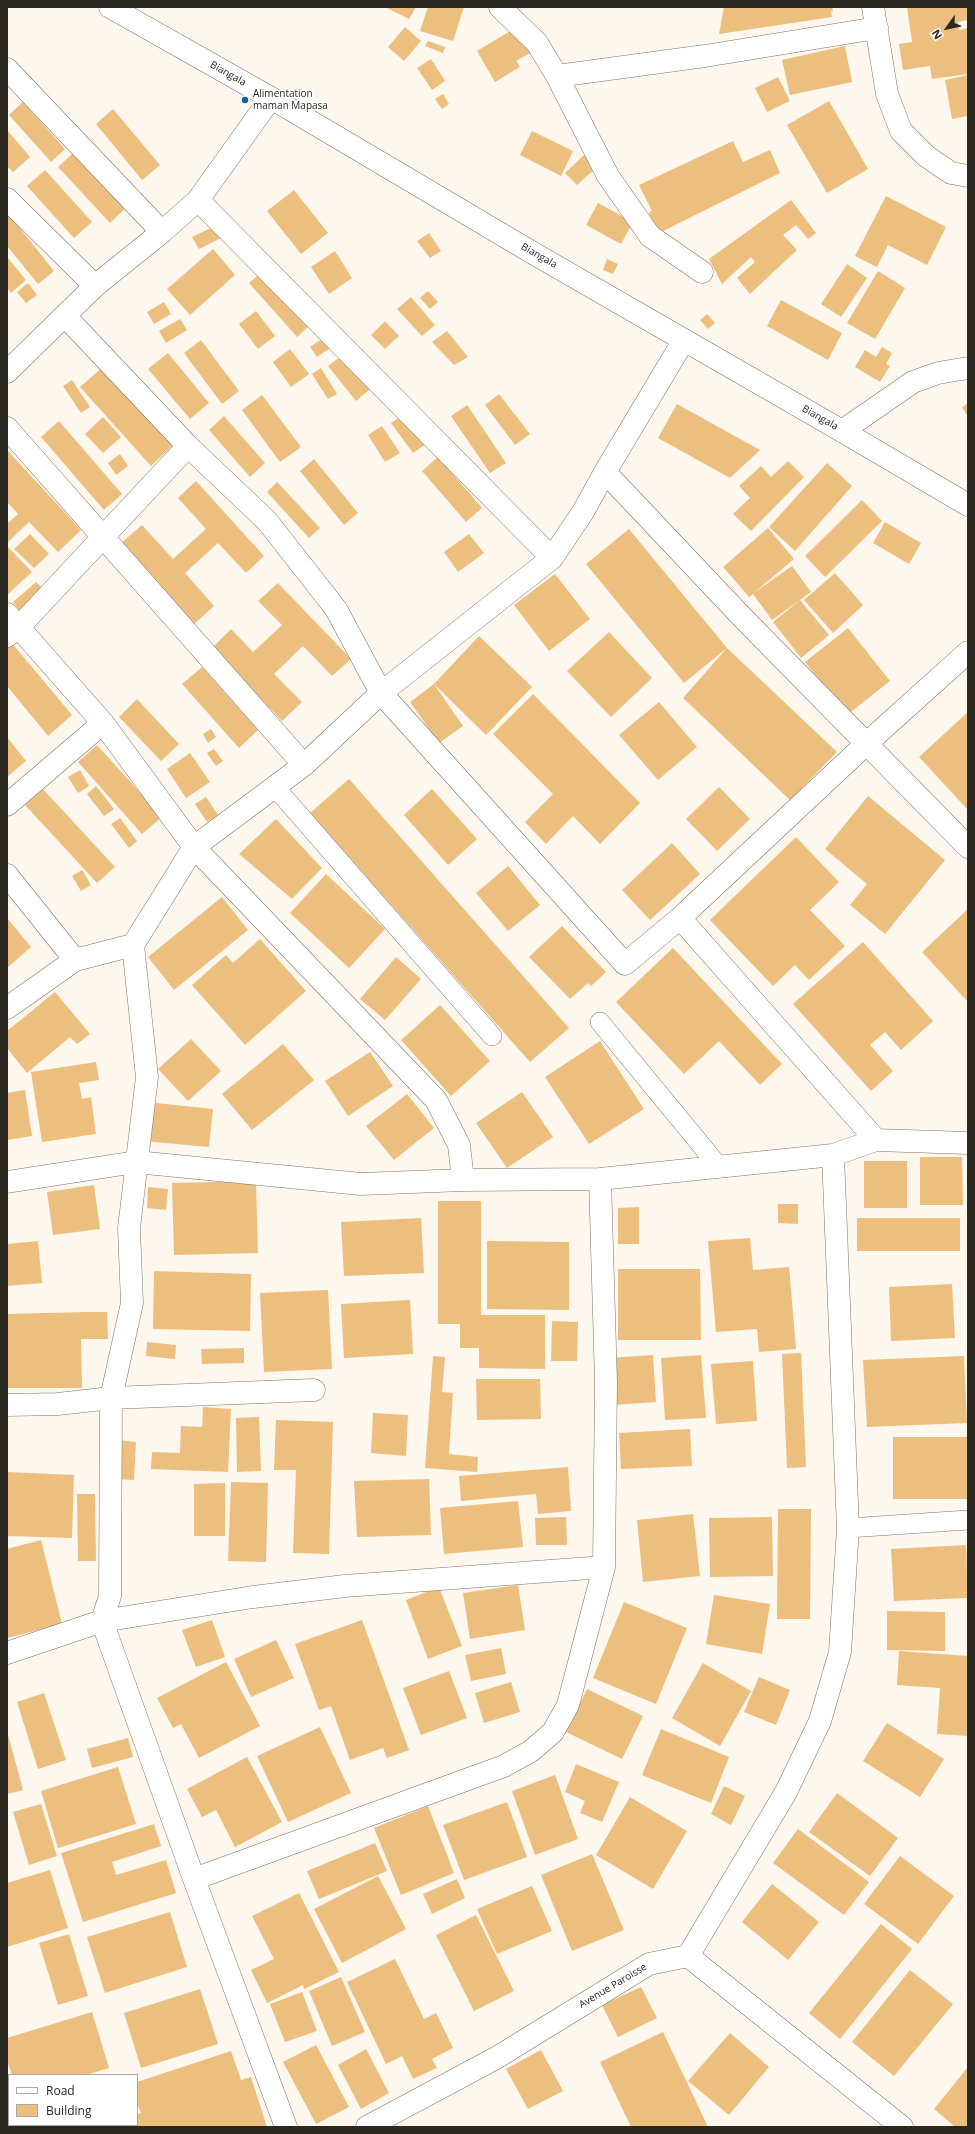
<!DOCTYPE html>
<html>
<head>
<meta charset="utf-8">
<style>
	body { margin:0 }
	#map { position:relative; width:975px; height:2134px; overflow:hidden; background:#fef7ee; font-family:"Open Sans",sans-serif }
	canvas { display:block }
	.frame { position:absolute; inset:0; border:8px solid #2b2721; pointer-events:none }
	.legend { position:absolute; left:8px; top:2074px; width:130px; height:52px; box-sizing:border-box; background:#fff; border:1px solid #aaa9a6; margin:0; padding:5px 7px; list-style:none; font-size:12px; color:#2b2721 }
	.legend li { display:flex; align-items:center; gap:8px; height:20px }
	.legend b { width:20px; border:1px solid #aaa9a6 }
	.north { position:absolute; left:927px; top:8px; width:40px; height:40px; -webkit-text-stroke:3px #fff; paint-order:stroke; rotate:237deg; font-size:11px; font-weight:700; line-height:16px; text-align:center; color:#2b2721 }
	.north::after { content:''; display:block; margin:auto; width:14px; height:18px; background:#2b2721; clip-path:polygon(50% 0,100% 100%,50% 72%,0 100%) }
</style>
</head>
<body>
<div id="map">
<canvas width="975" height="2134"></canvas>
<div class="frame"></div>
<ul class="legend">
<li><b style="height:5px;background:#fff"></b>Road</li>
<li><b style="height:11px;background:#ecbf7f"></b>Building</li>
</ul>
<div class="north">N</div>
</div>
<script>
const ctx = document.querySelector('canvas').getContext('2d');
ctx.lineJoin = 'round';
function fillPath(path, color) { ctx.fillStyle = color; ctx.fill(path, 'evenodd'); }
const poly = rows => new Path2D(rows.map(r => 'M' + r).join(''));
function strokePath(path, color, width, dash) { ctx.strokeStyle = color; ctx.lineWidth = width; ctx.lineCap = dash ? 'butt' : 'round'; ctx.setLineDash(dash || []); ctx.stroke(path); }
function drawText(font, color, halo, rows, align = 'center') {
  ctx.font = font + ' "Open Sans",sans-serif'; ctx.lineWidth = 3; ctx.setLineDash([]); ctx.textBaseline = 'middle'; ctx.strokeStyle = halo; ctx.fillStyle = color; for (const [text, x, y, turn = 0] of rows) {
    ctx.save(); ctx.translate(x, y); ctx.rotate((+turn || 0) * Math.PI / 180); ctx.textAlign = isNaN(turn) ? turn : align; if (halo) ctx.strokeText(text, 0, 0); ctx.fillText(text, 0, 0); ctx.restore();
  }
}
fillPath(poly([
	[385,7,416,7,409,19],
	[428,7,464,7,453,41,420,31],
	[724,7,832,7,833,11,831,11,832,17,719,34],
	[907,7,968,7,968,20,958,22,959,30,968,28,968,74,932,79,930,66,903,70,899,44,912,42],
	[405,27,421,41,404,61,388,47],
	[517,27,532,52,516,61,520,67,495,82,477,51],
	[428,41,445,47,443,53,425,46],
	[845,46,852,82,790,95,782,60],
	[431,59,445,81,432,90,417,68],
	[968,75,968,116,952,119,945,80],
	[778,77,790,101,767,112,755,88],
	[443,94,449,104,442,109,435,99],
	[829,101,868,169,827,193,787,125],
	[23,102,65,149,51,162,9,115],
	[113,109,160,165,142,180,96,124],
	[7,130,30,157,13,172,7,166],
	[532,131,573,151,561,176,520,155],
	[733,141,743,162,770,150,780,173,655,235,649,212,652,211,639,185],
	[74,152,125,209,110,223,58,167],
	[584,155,596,168,577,185,565,173],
	[45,170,92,222,74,238,27,186],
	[294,190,328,233,301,254,267,211],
	[886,196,946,227,927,265,888,245,877,267,855,256],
	[791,200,816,233,808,239,796,225,783,235,797,250,750,294,737,278,755,262,751,257,722,284,709,259],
	[598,203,633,222,621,244,586,225],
	[7,212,54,271,38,284,7,246],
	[217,225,223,237,199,249,192,237],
	[429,233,441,251,430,258,417,241],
	[213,249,235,275,190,315,167,289],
	[335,251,352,278,329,294,311,267],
	[7,257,26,280,11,293,7,288],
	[607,259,618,264,613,274,603,270],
	[847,264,867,278,841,317,821,304],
	[878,271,905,288,875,339,847,323],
	[262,272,310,325,297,337,249,283],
	[28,283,37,295,26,303,17,292],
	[428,291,438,302,430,309,420,298],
	[411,297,435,325,422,336,397,309],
	[781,300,842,333,828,360,767,326],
	[164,302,171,314,154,324,147,312],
	[256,311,275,336,258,349,239,324],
	[707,314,715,323,708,329,700,320],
	[180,319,187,330,166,343,159,331],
	[385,321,399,336,385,349,371,335],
	[447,331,468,357,454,365,432,342],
	[326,336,333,346,317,357,310,347],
	[201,340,239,391,222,404,184,353],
	[882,347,892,353,886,364,890,366,880,382,855,367,865,350,876,357],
	[290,349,309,374,291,387,273,362],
	[168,353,209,403,190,419,148,369],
	[344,354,371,388,356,401,328,366],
	[104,366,174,444,151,466,80,387],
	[321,368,337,394,328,399,312,374],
	[72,380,90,407,81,413,63,386],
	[499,394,530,434,515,445,485,405],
	[262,395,301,447,280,462,242,410],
	[968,403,968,417,962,407],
	[677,404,760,450,730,478,658,438],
	[467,405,506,463,490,473,451,416],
	[405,414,426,444,413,453,391,423],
	[224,416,265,463,250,477,209,430],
	[103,417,121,437,103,453,85,434],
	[59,421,122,494,104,510,41,437],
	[382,426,400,453,385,462,368,435],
	[7,450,81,530,58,552,29,522,7,543,7,524,18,514,7,502],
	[120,454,128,466,116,475,108,463],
	[438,457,482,508,466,522,422,471],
	[314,459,358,513,344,525,300,471],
	[788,461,804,477,751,531,733,514,750,498,739,486,761,466,771,477],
	[827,463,852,486,795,551,769,527],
	[196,481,264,556,246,573,218,543,185,573,214,606,193,625,120,544,142,525,173,559,206,529,178,498],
	[277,482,320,528,309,538,267,492],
	[862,500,882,521,825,577,805,556],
	[885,522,921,543,909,564,873,543],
	[768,528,794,559,755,592,792,566,811,592,772,620,753,594,749,597,723,567],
	[629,529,727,648,684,683,586,564],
	[30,534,49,554,34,568,14,549],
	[469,534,484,553,458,572,444,552],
	[7,546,32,572,7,595],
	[835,573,863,605,833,633,804,600],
	[555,574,590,619,549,651,514,605],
	[36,582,45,591,21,613,13,602],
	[278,583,351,659,332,676,303,646,274,674,302,702,282,721,212,648,231,629,253,652,282,625,258,601],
	[800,600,829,635,801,658,773,622],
	[848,628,890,681,847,715,805,662],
	[609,632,652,678,611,717,567,671],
	[479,636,532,687,486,735,434,684],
	[11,642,72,715,48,736,7,686,7,645],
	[727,648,837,752,790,800,683,698],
	[202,667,258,730,239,748,182,684],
	[434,684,463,726,439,743,410,702],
	[533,694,640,803,600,844,573,816,546,844,525,822,553,794,493,734],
	[137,699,179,744,161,761,119,717],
	[659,702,697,747,658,780,619,735],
	[968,712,968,810,919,757],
	[211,729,216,737,208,743,203,734],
	[7,737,26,761,7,777],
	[97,745,162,817,142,834,78,762],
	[214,749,223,761,216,766,207,753],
	[190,753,210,782,186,798,167,769],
	[80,770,89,786,78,793,68,777],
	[349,779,569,1028,530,1062,310,813],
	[96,786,114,809,104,816,87,794],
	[719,787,750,819,717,851,686,819],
	[43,789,115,867,97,883,25,805],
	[432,789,477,839,448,865,404,815],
	[868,796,945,860,885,934,850,905,867,884,825,849],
	[206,797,218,815,207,822,195,804],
	[120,818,137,841,129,848,111,824],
	[276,819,322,868,292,899,239,854],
	[796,837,839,882,810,910,845,946,809,980,795,965,773,986,710,920],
	[672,843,700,874,650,920,622,890],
	[508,866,540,905,508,931,476,893],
	[82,870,91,885,81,891,72,876],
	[326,874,385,929,349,968,290,913],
	[222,897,248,930,174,990,148,957],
	[968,909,968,1002,922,952],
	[7,918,31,947,7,968],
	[562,926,606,972,591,986,588,983,570,999,529,957],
	[260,939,306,991,245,1045,192,985,226,955,233,963],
	[863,942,933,1021,901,1050,885,1032,870,1045,893,1071,871,1091,793,1004],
	[673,948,782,1064,760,1085,719,1041,684,1074,616,1002],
	[396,957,421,979,385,1020,360,999],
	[55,992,90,1034,77,1044,70,1037,27,1073,7,1048,7,1031],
	[440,1005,490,1061,451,1096,401,1040],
	[191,1039,221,1071,188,1101,158,1069],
	[600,1041,644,1109,589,1144,545,1077],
	[283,1044,314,1080,252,1130,222,1094],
	[370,1052,393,1086,348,1116,325,1081],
	[96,1062,99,1080,79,1083,82,1099,91,1097,96,1134,42,1142,31,1072],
	[25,1090,32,1136,7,1140,7,1093],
	[522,1092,553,1137,507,1168,476,1123],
	[407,1094,434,1128,394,1160,366,1126],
	[146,1102,213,1109,209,1147,142,1141],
	[920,1157,962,1157,963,1205,920,1205],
	[864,1161,907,1161,907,1208,864,1208],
	[256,1181,258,1253,174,1255,172,1183],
	[94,1185,100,1229,53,1235,47,1192],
	[148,1187,168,1189,166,1210,147,1208],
	[438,1201,481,1201,481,1315,545,1315,545,1369,479,1368,479,1348,460,1348,460,1324,438,1324],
	[778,1204,798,1204,798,1224,778,1223],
	[639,1207,639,1244,618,1244,618,1208],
	[421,1218,424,1273,344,1276,341,1222],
	[857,1218,960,1218,960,1251,857,1251],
	[750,1238,753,1270,789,1267,796,1349,759,1352,757,1329,716,1332,708,1241],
	[38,1241,42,1283,7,1286,7,1244],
	[487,1241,569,1242,569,1310,487,1309],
	[618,1269,700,1269,701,1340,618,1340],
	[154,1271,251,1274,250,1331,153,1329],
	[952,1284,955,1338,891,1341,889,1287],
	[328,1290,332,1369,264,1372,260,1293],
	[410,1300,413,1354,344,1358,341,1304],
	[86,1312,107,1312,108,1339,81,1339,82,1388,7,1388,7,1314],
	[552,1321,578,1322,577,1361,551,1361],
	[147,1342,176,1345,175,1359,146,1356],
	[244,1348,244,1363,202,1364,201,1349],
	[801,1353,806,1467,787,1468,782,1354],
	[653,1355,656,1402,613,1405,609,1358],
	[701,1355,706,1418,665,1420,661,1358],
	[433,1356,445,1357,442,1392,453,1393,449,1454,478,1457,477,1472,425,1468],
	[964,1356,967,1423,867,1427,863,1360],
	[753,1361,757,1421,716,1424,711,1364],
	[476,1379,540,1379,541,1419,477,1420],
	[203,1407,231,1409,228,1472,151,1469,152,1452,180,1453,181,1426,202,1427],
	[373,1413,408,1415,406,1456,371,1453],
	[259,1417,261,1471,237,1472,236,1418],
	[276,1420,333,1422,329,1554,293,1553,296,1470,274,1470],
	[690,1429,692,1466,621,1469,619,1433],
	[893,1437,968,1437,968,1499,893,1499],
	[117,1440,136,1442,134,1480,115,1479],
	[568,1467,571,1511,538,1514,536,1494,461,1501,459,1476],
	[7,1472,74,1475,72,1538,7,1536],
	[429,1479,431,1535,357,1537,354,1481],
	[231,1482,268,1483,266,1562,228,1561],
	[225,1483,225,1536,194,1536,194,1484],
	[77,1494,95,1494,96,1561,78,1561],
	[518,1501,523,1547,444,1554,440,1508],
	[778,1509,811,1509,810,1619,777,1619],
	[693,1514,700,1576,643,1582,637,1520],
	[566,1517,567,1545,536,1545,535,1518],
	[772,1517,773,1576,710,1577,709,1518],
	[41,1540,62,1624,7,1638,7,1549],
	[966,1545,968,1598,894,1601,891,1549],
	[518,1585,525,1630,470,1639,463,1593],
	[439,1587,462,1646,428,1659,406,1600],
	[714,1595,770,1604,762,1654,706,1644],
	[624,1602,687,1628,656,1704,593,1678],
	[887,1611,945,1612,945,1651,887,1650],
	[212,1620,225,1657,196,1667,182,1630],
	[362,1620,409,1750,387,1758,383,1748,350,1760,331,1706,319,1710,295,1644],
	[276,1640,294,1678,251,1697,234,1659],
	[501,1648,506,1674,471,1681,465,1655],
	[899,1651,968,1656,968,1736,937,1734,940,1688,897,1685],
	[226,1662,260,1726,199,1758,181,1724,173,1728,157,1698],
	[703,1663,751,1691,720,1746,672,1718],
	[449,1671,467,1718,421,1735,403,1688],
	[759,1677,790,1690,776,1725,744,1712],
	[511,1682,520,1712,484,1723,475,1693],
	[587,1689,643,1716,622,1759,566,1732],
	[44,1693,66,1760,38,1769,17,1702],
	[887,1723,944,1759,920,1797,863,1761],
	[320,1727,351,1793,288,1822,257,1756],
	[661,1729,729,1757,711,1803,642,1775],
	[7,1731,23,1790,7,1794],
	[128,1738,133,1757,92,1768,87,1749],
	[247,1757,282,1822,235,1847,216,1810,202,1817,187,1789],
	[576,1764,619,1782,602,1822,580,1813,585,1801,565,1792],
	[118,1767,136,1824,58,1848,41,1791],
	[555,1775,578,1839,535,1855,512,1791],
	[724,1786,745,1796,731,1825,711,1814],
	[837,1793,898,1838,870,1876,809,1832],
	[630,1797,687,1831,653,1889,596,1855],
	[507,1802,527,1857,464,1880,443,1825],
	[41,1804,57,1856,29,1865,13,1812],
	[428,1806,454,1873,401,1895,374,1828],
	[154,1824,161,1846,112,1862,116,1875,166,1860,176,1893,83,1922,61,1853],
	[798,1829,869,1882,844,1915,773,1863],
	[375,1843,387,1871,319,1899,307,1871],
	[592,1854,624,1930,572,1951,541,1875],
	[900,1856,954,1896,918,1944,864,1904],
	[50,1870,68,1928,7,1947,7,1883],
	[378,1876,406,1929,342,1963,314,1909],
	[457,1879,465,1898,432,1914,423,1894],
	[772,1884,819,1922,788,1960,742,1922],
	[532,1886,552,1931,497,1954,477,1909],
	[299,1893,339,1972,304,1989,303,1985,267,2003,251,1970,274,1959,252,1916],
	[170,1912,187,1967,105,1993,87,1937],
	[476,1915,514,1991,474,2011,436,1935],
	[881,1924,912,1949,840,2039,809,2013],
	[69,1934,88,1996,58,2005,39,1943],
	[395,1959,424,2019,436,2013,453,2048,432,2059,437,2068,413,2079,402,2056,386,2064,347,1982],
	[910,1970,953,2004,894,2076,852,2042],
	[341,1977,365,2032,332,2046,309,1991],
	[641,1987,657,2018,618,2037,602,2005],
	[200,1989,218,2044,141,2068,124,2013],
	[302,1992,317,2031,285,2042,270,2004],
	[92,2012,109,2068,86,2075,12,2075,7,2060,7,2038],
	[663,2032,708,2127,631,2127,600,2062],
	[730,2033,769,2067,729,2115,688,2081],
	[316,2045,349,2107,316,2124,283,2062],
	[366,2049,389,2093,361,2109,338,2065],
	[541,2050,563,2091,528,2109,506,2069],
	[231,2051,241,2080,251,2077,267,2127,137,2127,137,2114,141,2113,137,2103,137,2082],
	[968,2067,968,2124,966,2127,955,2127,934,2109],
	[29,2125,71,2125,66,2127,29,2127],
	[95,2125,119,2125,120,2127,90,2127]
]), '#ecbf7f');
const lane = poly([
	[274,786,492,1036],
	[600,1022,720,1168],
	[848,1528,968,1520]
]);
const street = poly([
	[500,7,537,43,557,76,608,176,650,236,702,272],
	[873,7,887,94,901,131,926,156,951,173,968,176],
	[7,69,162,232],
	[557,76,705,56,877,28],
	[7,199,95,286],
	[198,200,552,558],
	[65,316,188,446,267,521,336,609,381,693,625,964,680,918,866,744,968,652],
	[7,372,95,286,162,232,198,200,271,98],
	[7,428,304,765],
	[842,431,913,382,938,373,968,368],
	[605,472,741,616,968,847],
	[7,614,103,723,194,847,436,1100,459,1145,463,1180],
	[7,636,19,627,188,446],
	[7,805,103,723],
	[7,875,75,960],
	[680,918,876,1140],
	[133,945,147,1077,129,1228,132,1303,111,1398,110,1596,102,1621,194,1879,286,2127],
	[7,1008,75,960,133,945,194,847,304,765,381,693,552,558,583,512,605,472,684,340],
	[7,1182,136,1162,361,1184,463,1180,600,1179,833,1155,876,1140,968,1143],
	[7,1405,58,1404,111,1398,314,1390],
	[7,1653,102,1621,253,1597,345,1586,604,1567],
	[194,1879,504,1766,531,1751,553,1732,568,1705,604,1567,606,1382,600,1179],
	[688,1956,786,1792,820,1721,840,1652,848,1528,833,1155],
	[367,2127,496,2058,649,1964,688,1956,902,2127]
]);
const secondary = poly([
	[110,7,271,98,533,253,842,431,968,505]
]);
strokePath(lane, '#7d7365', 20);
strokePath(street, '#7d7365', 23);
strokePath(secondary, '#7d7365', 23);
strokePath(lane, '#fff', 19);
strokePath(street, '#fff', 22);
strokePath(secondary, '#fff', 22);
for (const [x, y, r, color] of [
	[245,100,4,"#1a5dad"]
]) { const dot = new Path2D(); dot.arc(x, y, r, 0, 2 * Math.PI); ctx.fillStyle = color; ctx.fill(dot); strokePath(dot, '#fff', 1.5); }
drawText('10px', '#2b2721', '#fff', [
	["Biangala",228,74,30],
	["Biangala",539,256,30],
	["Biangala",820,418,30],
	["Avenue Paroisse",613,1986,-31]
]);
drawText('10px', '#2b2721', '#fff', [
	["Alimentation",253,94],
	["maman Mapasa",253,106]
], 'left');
</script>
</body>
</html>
